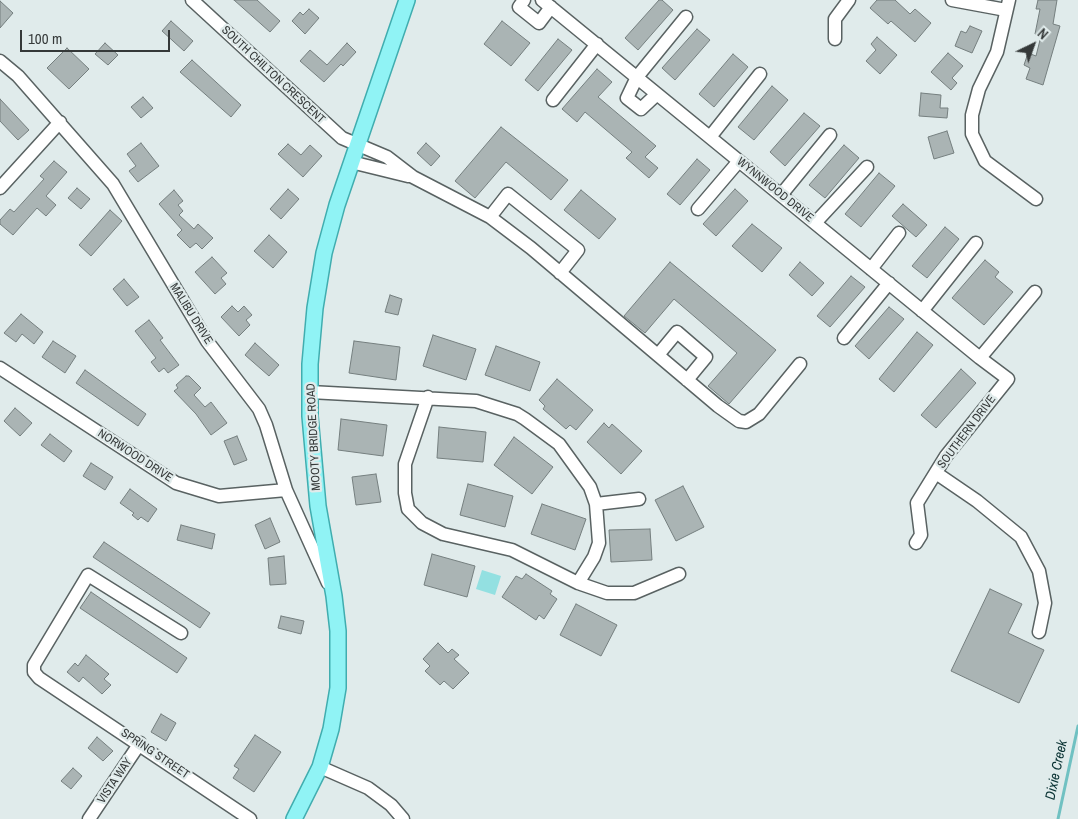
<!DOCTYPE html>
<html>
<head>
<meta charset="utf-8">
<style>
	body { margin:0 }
	#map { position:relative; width:1078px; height:819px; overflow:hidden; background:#e0ebeb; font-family:"Archivo Narrow",sans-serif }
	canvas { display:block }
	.north { position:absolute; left:1008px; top:20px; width:50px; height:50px; -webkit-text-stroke:4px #e0ebeb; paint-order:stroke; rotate:42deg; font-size:14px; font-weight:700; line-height:20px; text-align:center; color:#353939 }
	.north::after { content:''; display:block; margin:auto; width:18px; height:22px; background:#353939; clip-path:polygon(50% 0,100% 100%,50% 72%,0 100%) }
	.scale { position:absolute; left:20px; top:30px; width:150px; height:22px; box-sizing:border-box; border:2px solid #353939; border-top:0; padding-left:6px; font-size:15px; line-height:18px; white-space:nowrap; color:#353939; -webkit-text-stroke:4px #e0ebeb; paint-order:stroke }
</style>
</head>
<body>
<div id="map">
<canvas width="1078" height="819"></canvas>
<div class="north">N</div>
<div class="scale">100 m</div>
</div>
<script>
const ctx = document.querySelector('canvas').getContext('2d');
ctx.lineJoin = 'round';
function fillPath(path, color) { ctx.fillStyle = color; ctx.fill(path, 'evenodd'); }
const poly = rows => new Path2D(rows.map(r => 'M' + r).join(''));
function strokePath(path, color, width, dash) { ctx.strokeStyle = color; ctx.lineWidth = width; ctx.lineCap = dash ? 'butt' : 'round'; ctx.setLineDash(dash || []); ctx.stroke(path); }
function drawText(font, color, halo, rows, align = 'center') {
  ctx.font = font + ' "Archivo Narrow",sans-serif'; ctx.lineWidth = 4.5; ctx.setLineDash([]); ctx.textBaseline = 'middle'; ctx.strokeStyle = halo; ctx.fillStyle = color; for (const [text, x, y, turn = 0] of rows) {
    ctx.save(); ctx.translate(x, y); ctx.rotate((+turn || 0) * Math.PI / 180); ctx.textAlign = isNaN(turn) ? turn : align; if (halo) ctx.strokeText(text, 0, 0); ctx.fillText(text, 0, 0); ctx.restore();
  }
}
fillPath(poly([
	[482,570,501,576,495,595,476,589]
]), '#93e0e1');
strokePath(poly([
	[1058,819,1078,726]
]), '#70c1c2', 3);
const building = poly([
	[234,0,257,0,280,21,270,32,234,0],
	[659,0,662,0,673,10,638,50,625,38,659,0],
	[877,0,895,0,910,14,915,9,931,23,915,42,891,21,888,24,870,8,877,0],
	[1038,0,1057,0,1053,24,1060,26,1043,85,1026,79,1030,68,1024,65,1028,53,1036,56,1041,36,1035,34,1040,9,1036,9,1038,0],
	[0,1,13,13,0,28,0,1],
	[309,9,319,18,305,34,292,21,300,12,303,15,309,9],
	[171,21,193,41,184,51,162,31,171,21],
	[502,21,530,43,511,66,484,44,502,21],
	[970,26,982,31,972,53,955,46,961,31,966,33,970,26],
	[697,29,710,40,675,80,662,68,697,29],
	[877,37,897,55,880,74,866,61,876,50,871,44,877,37],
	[558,39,572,50,538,91,525,80,558,39],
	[105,43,118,55,108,65,95,54,105,43],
	[347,43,356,52,343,66,341,64,324,82,300,61,310,50,327,65,347,43],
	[67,48,89,69,69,89,47,68,67,48],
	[948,53,963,66,952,78,957,83,951,90,931,72,948,53],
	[733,54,748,67,714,107,699,94,733,54],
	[192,60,241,105,231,117,180,72,192,60],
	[597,69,612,82,598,97,656,146,645,157,658,168,649,178,626,158,632,152,585,112,577,122,562,109,597,69],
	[772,86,788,100,754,140,738,127,772,86],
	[921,93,941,95,940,108,948,108,947,118,919,116,921,93],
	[143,97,153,108,141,118,131,107,143,97],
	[0,99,29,130,18,140,0,121,0,99],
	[804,113,820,126,785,166,770,152,804,113],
	[501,127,568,180,551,200,506,162,475,198,455,181,501,127],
	[947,131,954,153,934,159,928,137,947,131],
	[141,143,159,166,138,182,129,171,136,166,127,154,141,143],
	[426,143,440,156,431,166,417,153,426,143],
	[288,144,301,155,310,145,322,156,303,177,278,154,288,144],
	[844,145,859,158,825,198,809,185,844,145],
	[697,159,710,170,680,205,667,194,697,159],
	[54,161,67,172,46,196,56,205,46,216,37,208,13,235,0,224,0,220,10,209,14,212,44,179,40,176,54,161],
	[879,173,895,186,861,227,845,214,879,173],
	[77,188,90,199,81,209,68,198,77,188],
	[288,189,299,199,281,219,270,209,288,189],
	[735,189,748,201,716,236,703,224,735,189],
	[174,190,183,201,178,205,183,211,179,215,194,229,198,224,213,238,202,249,196,243,190,248,177,235,182,230,159,204,174,190],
	[581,190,616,219,599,239,564,210,581,190],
	[903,204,927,225,916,237,892,216,903,204],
	[110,210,122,221,91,256,79,245,110,210],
	[752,224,782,248,762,272,732,246,752,224],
	[945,227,959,239,927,278,912,266,945,227],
	[269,235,287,252,273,268,254,251,269,235],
	[212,257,227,273,221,278,226,284,215,294,195,272,212,257],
	[985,260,999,272,995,277,1013,292,984,325,952,298,985,260],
	[670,262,776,350,729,404,708,386,737,353,674,299,645,333,624,316,670,262],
	[800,262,824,283,812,296,789,275,800,262],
	[851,276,865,287,830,327,817,316,851,276],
	[124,279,139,297,127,306,113,289,124,279],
	[390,295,402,299,398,315,385,312,390,295],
	[232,306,238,312,244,306,252,315,246,320,250,325,239,336,221,317,232,306],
	[889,307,904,319,869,359,855,346,889,307],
	[21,314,43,332,34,344,22,334,16,342,4,333,21,314],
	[149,320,163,338,160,340,179,365,168,373,164,368,159,372,151,362,156,358,135,331,149,320],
	[917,332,933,345,894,392,879,379,917,332],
	[433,335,476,349,466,380,423,366,433,335],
	[53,341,76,356,65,373,42,357,53,341],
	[354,341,400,347,396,380,349,373,354,341],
	[255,343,279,365,269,376,245,355,255,343],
	[496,346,540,362,530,391,485,375,496,346],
	[961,369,976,383,936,428,921,415,961,369],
	[85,370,146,414,138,426,76,383,85,370],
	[186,376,189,376,201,388,194,395,205,407,211,402,227,423,211,435,196,414,174,391,178,388,176,385,186,376],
	[557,379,593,410,576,430,570,425,566,429,543,409,545,406,539,400,557,379],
	[15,408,32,423,20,436,4,421,15,408],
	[341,419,387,425,383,456,338,450,341,419],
	[604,423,609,428,612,424,642,451,621,474,587,442,604,423],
	[439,427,486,432,483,462,437,458,439,427],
	[50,434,72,451,64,462,41,445,50,434],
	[237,436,247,460,234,465,224,441,237,436],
	[514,437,553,467,532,494,494,465,514,437],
	[91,463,113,477,105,490,83,476,91,463],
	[376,474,381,502,356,505,352,477,376,474],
	[468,484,513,496,505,527,460,515,468,484],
	[683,486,704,527,676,541,655,500,683,486],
	[130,489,157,509,148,522,141,517,138,520,132,515,134,513,120,503,130,489],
	[542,504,586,519,575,550,531,534,542,504],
	[270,518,280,542,265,549,255,525,270,518],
	[181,525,215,534,212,549,177,540,181,525],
	[650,529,652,560,611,562,609,530,650,529],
	[104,542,210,613,200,628,93,557,104,542],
	[432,554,475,566,467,597,424,585,432,554],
	[284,556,286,584,270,585,268,558,284,556],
	[526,574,552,591,550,594,557,599,544,619,539,615,536,620,502,597,516,576,522,579,526,574],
	[990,589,1022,604,1008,633,1044,650,1019,703,951,671,990,589],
	[91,592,187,658,177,673,80,608,91,592],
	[576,604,617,625,601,656,560,635,576,604],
	[281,616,304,621,301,634,278,628,281,616],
	[438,643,448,653,452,649,459,655,454,659,469,673,453,689,444,681,440,685,425,671,430,666,423,659,438,643],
	[86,655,109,674,104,679,111,685,102,694,83,677,79,682,67,672,75,663,78,666,86,655],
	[161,714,176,723,166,741,151,732,161,714],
	[255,735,281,752,254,792,233,778,239,769,234,766,255,735],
	[97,737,113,751,103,761,88,748,97,737],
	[73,768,82,776,71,789,61,781,73,768]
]);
fillPath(building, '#aab4b4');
strokePath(building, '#757f7f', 1);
const minor = poly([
	[192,0,342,138,387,157,413,177,490,217,531,248,718,406,739,421,746,422,759,414,800,364],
	[524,0,519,7,539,23,551,7],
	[542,0,980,358,1008,379,946,456,917,503,921,535,916,543],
	[952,0,1006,10],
	[1009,0,997,52,979,89,972,115,972,134,985,161,1036,199],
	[835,39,835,19,849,0],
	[0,61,18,76,113,184,207,341,259,409,266,425,286,490,328,583],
	[657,94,641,109,627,98,637,77,686,17],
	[553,100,597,44],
	[710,137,760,74],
	[351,162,408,176],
	[0,188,60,122],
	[781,195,830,135],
	[698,209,739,161],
	[490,217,508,194,578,250,560,273],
	[816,222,867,167],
	[871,269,899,233],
	[922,311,976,243],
	[844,338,889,283],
	[658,355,677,332,706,357,687,380],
	[980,358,1035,292],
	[0,368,176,483,219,496,286,490],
	[310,392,476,401,517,414,525,419,559,444,590,487,596,504,599,543,594,557,578,583],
	[428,397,405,464,405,493,408,509,422,523,443,534,512,550,578,583,607,593,634,593,679,574],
	[936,473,977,501,1021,537,1039,571,1045,603,1039,632],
	[596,504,639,499],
	[181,633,88,575,34,665,34,672,39,678,250,819],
	[320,767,368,788,391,805,403,819],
	[89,819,140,743]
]);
const major = poly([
	[294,819,320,767,331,729,338,688,338,631,334,596,318,506,310,416,310,364,315,308,324,253,337,205,407,0]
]);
strokePath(minor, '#596262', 15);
strokePath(major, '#40adaf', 18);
strokePath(minor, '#fff', 12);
strokePath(major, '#90f3f5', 15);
drawText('12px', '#353939', '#e0ebeb', [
	["SOUTH CHILTON CRESCENT",273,75,43],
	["WYNNWOOD DRIVE",775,190,39],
	["MALIBU DRIVE",191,314,58],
	["SOUTHERN DRIVE",967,432,-53],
	["MOOTY BRIDGE ROAD",314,437,-93],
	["NORWOOD DRIVE",135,456,33],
	["SPRING STREET",155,754,34],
	["VISTA WAY",115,781,-56]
]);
drawText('italic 14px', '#0a3334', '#e0ebeb', [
	["Dixie Creek",1057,770,-78]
]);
</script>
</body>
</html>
